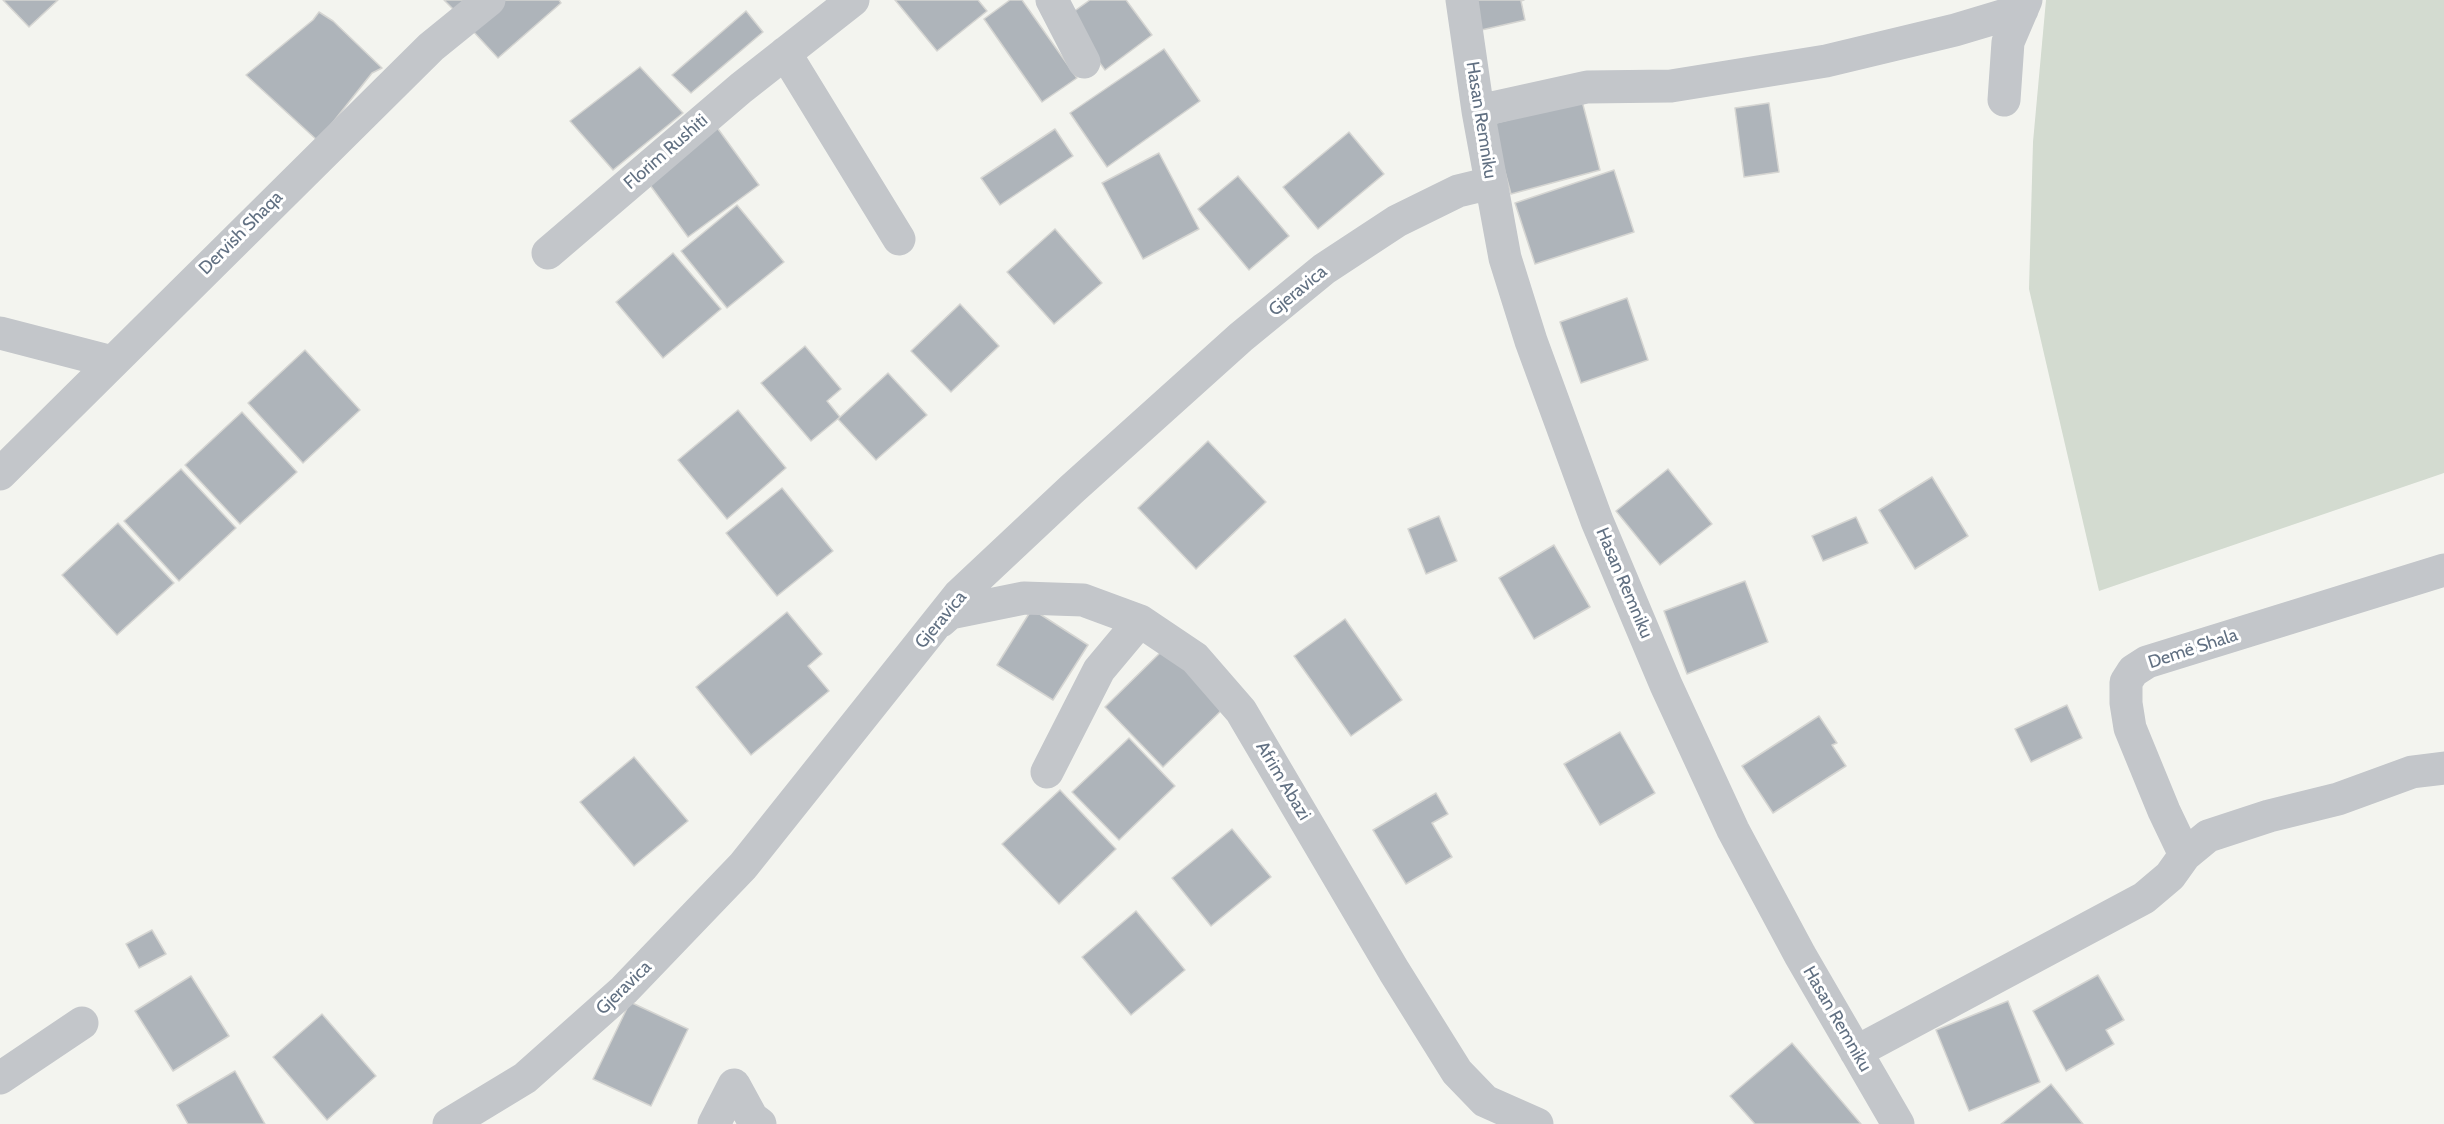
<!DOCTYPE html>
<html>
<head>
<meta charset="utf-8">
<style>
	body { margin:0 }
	canvas { display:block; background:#f3f4ef }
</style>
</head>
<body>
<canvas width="2444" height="1124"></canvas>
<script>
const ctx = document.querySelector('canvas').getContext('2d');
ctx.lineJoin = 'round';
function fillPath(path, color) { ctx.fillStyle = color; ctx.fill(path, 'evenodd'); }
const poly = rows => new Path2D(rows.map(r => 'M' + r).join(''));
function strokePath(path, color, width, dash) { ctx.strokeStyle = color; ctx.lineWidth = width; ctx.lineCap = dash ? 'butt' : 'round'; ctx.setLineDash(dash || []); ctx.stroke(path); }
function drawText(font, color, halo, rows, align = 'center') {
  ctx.font = font + ' Cabin,sans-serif'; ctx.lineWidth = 6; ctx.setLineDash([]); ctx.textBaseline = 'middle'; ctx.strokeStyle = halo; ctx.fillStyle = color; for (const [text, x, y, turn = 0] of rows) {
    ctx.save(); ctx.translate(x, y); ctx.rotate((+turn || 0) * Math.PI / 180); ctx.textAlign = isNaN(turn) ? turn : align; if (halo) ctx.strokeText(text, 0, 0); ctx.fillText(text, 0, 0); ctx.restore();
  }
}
fillPath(poly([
	[2046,0,2444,0,2444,473,2099,591,2029,289,2033,142]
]), '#d3dbd0');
const building = poly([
	[3,0,58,0,29,27,3,0],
	[444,0,465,0,454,10,444,0],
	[504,0,559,0,561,3,498,58,471,29,504,0],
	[895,0,978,0,987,11,937,51,895,0],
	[1010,0,1022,0,1077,78,1042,102,984,19,1010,0],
	[1090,0,1126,0,1152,35,1105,70,1066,17,1090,0],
	[1470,0,1524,0,1521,1,1525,20,1477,31,1470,0],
	[746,11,763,32,691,93,672,75,746,11],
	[319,12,333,21,382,68,372,73,318,141,246,75,313,20,319,12],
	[1164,49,1200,101,1107,167,1070,113,1164,49],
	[640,67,683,113,613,170,570,121,640,67],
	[1582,101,1600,170,1511,194,1492,124,1582,101],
	[1769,103,1779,172,1744,177,1735,108,1769,103],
	[713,122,759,185,688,237,642,174,713,122],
	[1055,129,1073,156,1000,205,981,178,1055,129],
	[1349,132,1384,174,1318,229,1283,187,1349,132],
	[1159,153,1199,229,1143,259,1102,183,1159,153],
	[1614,170,1634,232,1535,264,1515,203,1614,170],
	[1238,176,1289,236,1249,270,1198,209,1238,176],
	[737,205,784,262,727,308,681,251,737,205],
	[1055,229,1102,283,1054,324,1007,272,1055,229],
	[673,253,721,309,663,358,616,302,673,253],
	[1627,298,1648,360,1581,383,1560,322,1627,298],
	[960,304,999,346,951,392,911,351,960,304],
	[805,346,841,389,827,401,840,417,811,441,761,383,805,346],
	[305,350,360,410,303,463,248,403,305,350],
	[888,373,927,415,876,460,838,419,888,373],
	[738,410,786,468,727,519,678,460,738,410],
	[242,412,297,472,240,524,185,465,242,412],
	[1208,441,1266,502,1196,569,1138,508,1208,441],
	[181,469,236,528,179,581,124,521,181,469],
	[1668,469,1712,524,1660,565,1616,511,1668,469],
	[1932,477,1968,536,1915,569,1879,510,1932,477],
	[782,488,833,551,777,596,726,533,782,488],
	[1439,516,1457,561,1426,574,1408,529,1439,516],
	[1856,517,1868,543,1823,561,1812,536,1856,517],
	[118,523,174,583,117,635,62,575,118,523],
	[1554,545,1590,607,1534,639,1499,578,1554,545],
	[1745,581,1768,642,1687,674,1664,611,1745,581],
	[1032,609,1088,645,1053,700,997,665,1032,609],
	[787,612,822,654,808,666,829,691,751,755,696,687,787,612],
	[1345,619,1402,700,1351,736,1294,656,1345,619],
	[1168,645,1227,705,1163,767,1105,707,1168,645],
	[2067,705,2082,738,2031,762,2015,729,2067,705],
	[1819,716,1837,743,1832,745,1846,766,1773,813,1742,766,1819,716],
	[1620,732,1655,793,1600,825,1564,764,1620,732],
	[1129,738,1175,786,1119,840,1072,792,1129,738],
	[634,757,688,821,634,866,580,802,634,757],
	[1060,790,1116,849,1059,904,1002,844,1060,790],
	[1436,793,1448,814,1432,823,1452,857,1406,884,1373,830,1436,793],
	[1232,829,1271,877,1211,926,1172,878,1232,829],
	[1136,911,1185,970,1131,1015,1082,957,1136,911],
	[152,930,166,954,139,968,126,944,152,930],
	[2098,975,2124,1020,2106,1030,2114,1044,2066,1071,2033,1011,2098,975],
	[191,976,229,1036,173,1071,135,1011,191,976],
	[2008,1001,2040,1082,1969,1111,1936,1030,2008,1001],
	[630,1002,688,1029,651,1106,593,1079,630,1002],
	[322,1014,376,1076,327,1120,273,1057,322,1014],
	[1792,1043,1861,1124,1755,1124,1730,1096,1792,1043],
	[235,1071,265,1124,188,1124,177,1105,235,1071],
	[2051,1084,2083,1124,2001,1124,2051,1084]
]);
fillPath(building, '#aeb4ba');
strokePath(building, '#d5d5d2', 1.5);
strokePath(poly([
	[1052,0,1084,62],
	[1462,0,1478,111,1505,258,1531,341,1597,521,1666,685,1733,830,1800,955,1898,1124],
	[785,53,899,239],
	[2004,100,2008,42,2026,0],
	[1478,111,1587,87,1671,86,1826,61,1955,30,2022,10],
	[548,253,741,88,853,0],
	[0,333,112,362],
	[0,474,431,47,489,0],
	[941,621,950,613,1024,598,1083,600,1140,621,1195,658,1241,711,1394,971,1457,1072,1485,1101,1537,1124],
	[1047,772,1099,670,1140,621],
	[2185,855,2164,811,2130,728,2126,703,2126,682,2133,671,2147,662,2444,570],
	[1856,1052,2144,898,2170,876,2185,855,2208,836,2269,816,2338,799,2412,772,2444,768],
	[0,1078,82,1023],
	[449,1124,525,1078,624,990,743,866,959,595,1072,489,1241,337,1324,269,1397,221,1458,191,1491,183],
	[714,1124,734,1085,752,1118,760,1124]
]), '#c3c6ca', 33);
drawText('18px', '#617082', '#fff', [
	["Hasan Remniku",1481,120,81],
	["Florim Rushiti",666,152,-41],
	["Dervish Shaqa",241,233,-45],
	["Gjeravica",1298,291,-39],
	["Hasan Remniku",1624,583,67],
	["Gjeravica",941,620,-50],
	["Demë Shala",2193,649,-18],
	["Afrim Abazi",1283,781,59],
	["Gjeravica",624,988,-44],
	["Hasan Remniku",1837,1019,60]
]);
</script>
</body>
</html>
